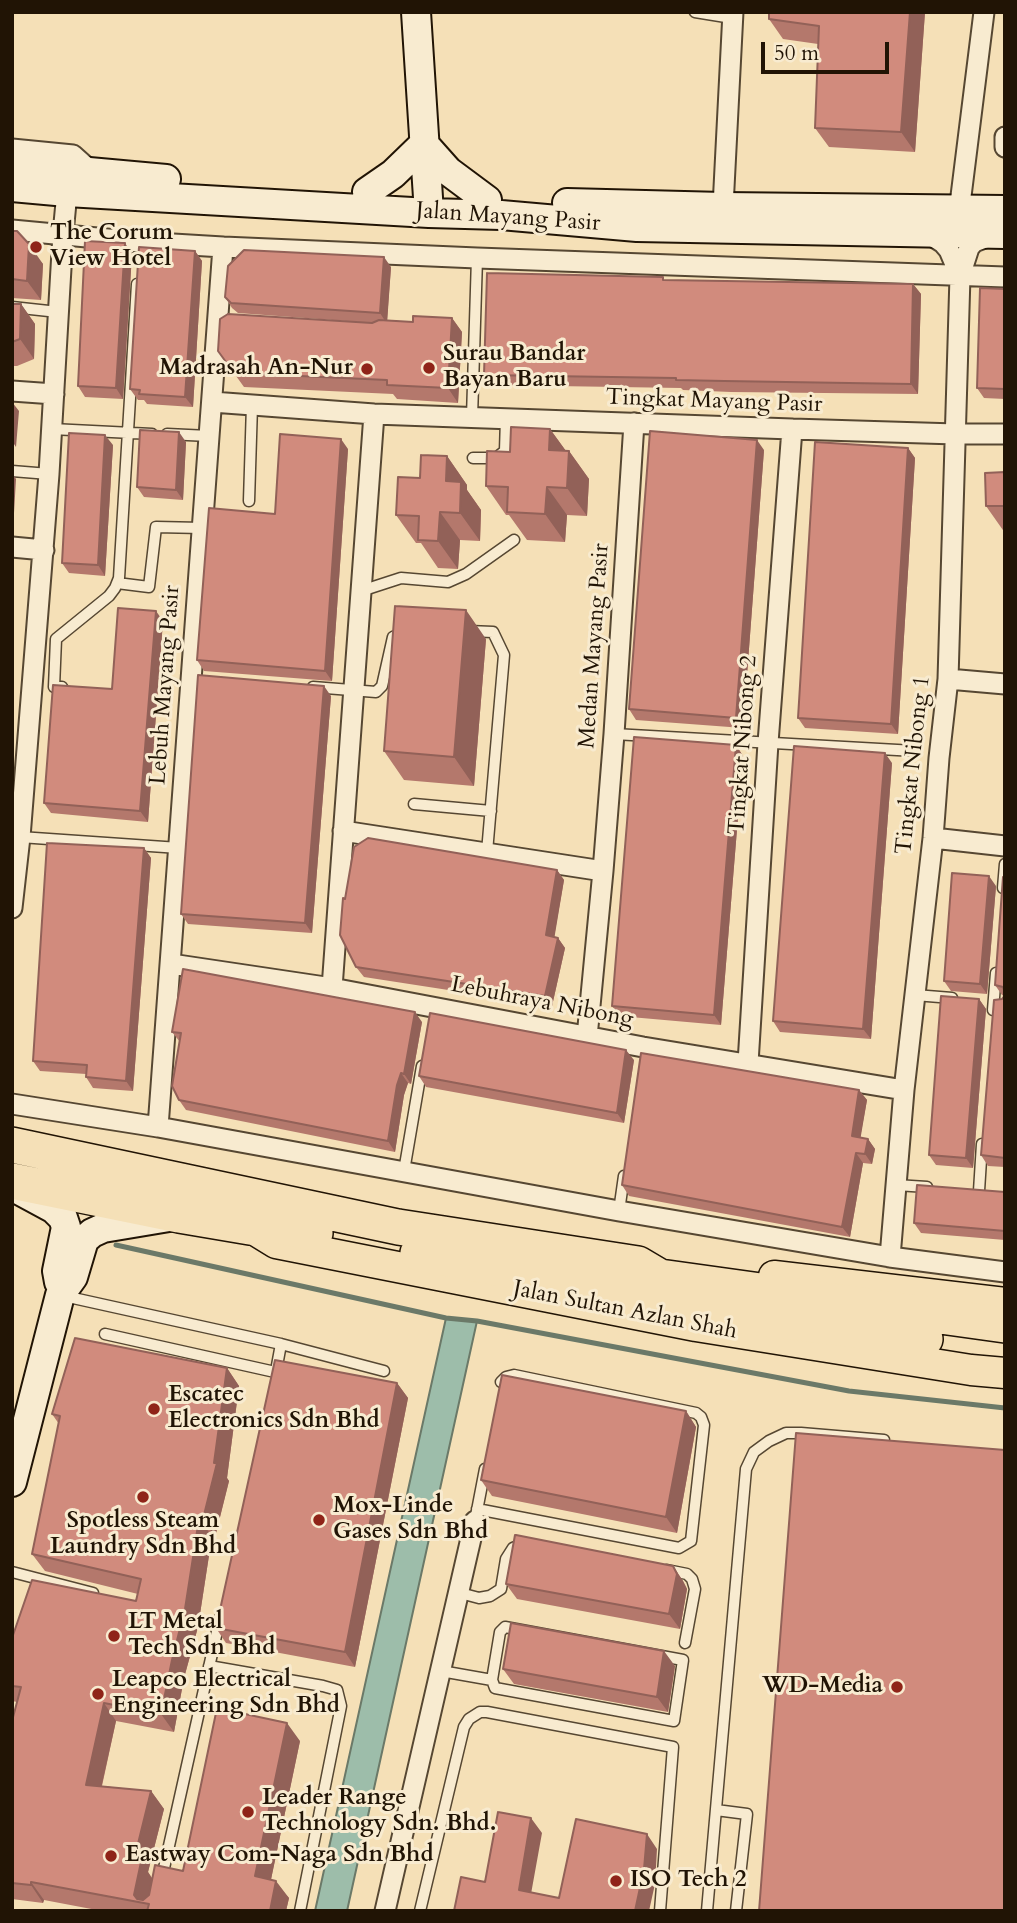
<!DOCTYPE html>
<html>
<head>
<meta charset="utf-8">
<style>
	body { margin:0 }
	#map { position:relative; width:1017px; height:1923px; overflow:hidden; background:#f5e0b7; font-family:Cardo,serif }
	canvas { display:block }
	.frame { position:absolute; inset:0; border:14px solid #211405; pointer-events:none }
	.scale { position:absolute; left:761px; top:42px; width:128px; height:32px; box-sizing:border-box; border:4px solid #211405; border-top:0; padding-left:9px; font-size:21px; line-height:24px; white-space:nowrap; color:#211405; -webkit-text-stroke:5px #f8ebd0; paint-order:stroke }
</style>
</head>
<body>
<div id="map">
<canvas width="1017" height="1923"></canvas>
<div class="frame"></div>
<div class="scale">50 m</div>
</div>
<script>
const ctx = document.querySelector('canvas').getContext('2d');
ctx.lineJoin = 'round';
function fillPath(path, color) { ctx.fillStyle = color; ctx.fill(path, 'evenodd'); }
const poly = rows => new Path2D(rows.map(r => 'M' + r).join(''));
function strokePath(path, color, width, dash) { ctx.strokeStyle = color; ctx.lineWidth = width; ctx.lineCap = dash ? 'butt' : 'round'; ctx.setLineDash(dash || []); ctx.stroke(path); }
function drawText(font, color, halo, rows, align = 'center') {
  ctx.font = font + ' Cardo,serif'; ctx.lineWidth = 6; ctx.setLineDash([]); ctx.textBaseline = 'middle'; ctx.strokeStyle = halo; ctx.fillStyle = color; for (const [text, x, y, turn = 0] of rows) {
    ctx.save(); ctx.translate(x, y); ctx.rotate((+turn || 0) * Math.PI / 180); ctx.textAlign = isNaN(turn) ? turn : align; if (halo) ctx.strokeText(text, 0, 0); ctx.fillText(text, 0, 0); ctx.restore();
  }
}
const water = poly([
	[446,1318,477,1321,347,1911,315,1911,446,1318]
]);
fillPath(water, '#9dbdaa');
strokePath(water, '#6b7968', 2);
strokePath(poly([
	[116,1245,446,1318,477,1321,849,1391,1005,1408]
]), '#6b7968', 5);
const lane = poly([
	[695,12,732,18],
	[12,307,58,312],
	[472,417,477,258],
	[52,429,152,434],
	[167,434,209,436],
	[473,458,496,458,505,451,506,418],
	[12,471,49,474],
	[249,501,252,405],
	[117,583,149,587,156,527,202,528],
	[361,591,401,578,448,582,466,574,514,540],
	[468,631,493,632,504,655,487,852],
	[62,687,54,687,56,639,109,596,115,588,119,578,137,284],
	[313,687,376,692,382,686,393,637,399,634],
	[614,734,915,751],
	[414,804,491,811],
	[20,837,179,848],
	[1003,888,1005,864],
	[915,995,952,998],
	[993,1010,996,973],
	[404,1171,422,1066],
	[896,1185,927,1187],
	[979,1191,982,1144],
	[619,1211,624,1176],
	[64,1296,281,1344,384,1371],
	[105,1334,275,1372],
	[276,1371,281,1344],
	[477,1509,679,1548,691,1541,704,1425,701,1417,696,1413,514,1375,506,1377,501,1382],
	[475,1521,485,1469],
	[667,1570,687,1574,692,1579,695,1589,685,1643],
	[12,1572,93,1593],
	[460,1593,479,1598,490,1596,501,1589,506,1559,513,1548,522,1544],
	[505,1627,683,1660,674,1721,495,1688,492,1680,500,1632,505,1627],
	[209,1666,323,1686,337,1690,341,1706,300,1911],
	[441,1671,492,1680],
	[716,1810,747,1814,736,1911],
	[162,1877,220,1618],
	[420,1911,464,1727,469,1719,480,1712,487,1712,673,1747,660,1911],
	[707,1911,746,1469,754,1452,769,1441,786,1433,801,1433,884,1440]
]);
const street = poly([
	[1005,137,1005,147],
	[12,149,73,155,92,172],
	[723,207,733,12],
	[958,220,984,12],
	[12,230,140,242,223,247,477,258,1005,277],
	[927,233,943,243,949,250,960,276],
	[12,391,54,394],
	[212,402,374,414,792,429,956,434,1005,434],
	[12,547,44,550],
	[948,679,1005,684],
	[343,831,603,871],
	[933,838,1005,846],
	[12,908,20,837,49,474,63,234,67,192,61,184],
	[171,964,332,988,643,1047,904,1090],
	[332,988,374,414],
	[587,1037,603,871,614,734,634,423],
	[748,1063,768,743,792,429],
	[12,1104,158,1127,619,1211,890,1257,1005,1272],
	[158,1127,223,247],
	[890,1257,904,1090,933,838,939,758,948,679,960,276,969,248,974,242,990,236],
	[385,1911,475,1521]
]);
const secondary = poly([
	[416,12,429,213],
	[424,144,448,171,487,200],
	[12,165,166,179],
	[12,187,67,192,429,213,501,215,637,227,1005,234],
	[367,192,393,174,424,144],
	[567,203,723,207,1005,210],
	[17,1189,54,1209,63,1218,66,1227,57,1271,59,1282],
	[12,1482,60,1295,73,1277,84,1240,92,1233,103,1228,169,1217]
]);
const primary = poly([
	[250,1227,276,1243,696,1326,971,1370,1005,1373],
	[774,1276,1005,1303]
]);
const highway = poly([
	[12,1145,398,1227,638,1264,660,1277,1005,1325],
	[12,1181,179,1215,250,1227,275,1225,315,1233],
	[418,1253,663,1300,719,1313,925,1339]
]);
strokePath(lane, '#564732', 13);
strokePath(street, '#564732', 23);
strokePath(secondary, '#211405', 32);
strokePath(primary, '#211405', 33);
strokePath(highway, '#211405', 38);
strokePath(lane, '#f8ebd0', 10);
strokePath(street, '#f8ebd0', 19);
strokePath(secondary, '#f8ebd0', 28);
strokePath(primary, '#f5e0b7', 30);
strokePath(highway, '#f5e0b7', 35);
fillPath(poly([
	[769,12,925,12,915,152,829,147,815,128,818,44,783,39,769,19],
	[12,231,43,264,41,300,12,298],
	[195,251,202,261,193,407,147,404,144,400,138,400,130,389],
	[132,254,123,399,85,397,78,386],
	[391,267,387,320,413,322,452,318,462,332,458,403,397,399,393,394,244,387,218,351,373,323,238,313,232,308,225,297],
	[665,280,913,284,921,294,918,394,731,392,683,390,681,388,492,385,484,375],
	[1005,289,1005,399,984,398,977,388],
	[12,304,21,304,35,324,34,359,17,366,12,366],
	[550,429,565,450,569,451,589,479,587,516,567,515,565,542,527,540,509,515,506,515,486,486,510,452],
	[186,442,183,500,144,497,137,487],
	[113,445,105,576,69,573,62,563],
	[908,448,915,458,898,734,805,728,798,718],
	[348,449,332,681,204,671,197,660],
	[764,450,743,728,636,720,629,709],
	[447,456,467,485,467,490,481,510,480,541,460,540,458,569,438,568,421,543,416,543,396,515,420,478],
	[1005,472,1005,533,986,506],
	[163,621,148,822,51,813,44,803],
	[486,639,474,786,404,780,384,751],
	[331,696,312,933,188,924,181,914],
	[736,745,743,756,721,1025,619,1016,612,1006],
	[892,763,871,1039,780,1032,773,1021],
	[144,848,151,858,133,1091,93,1088,86,1077,86,1074,40,1071,33,1061],
	[557,870,564,880,554,937,558,938,565,948,552,1006,364,977,356,967],
	[1005,877,1005,1167,988,1166,981,1155,1002,999,1004,996,1002,995,995,985],
	[996,886,987,994,951,991,944,981],
	[979,999,986,1009,973,1168,936,1165,929,1155],
	[422,1022,411,1084,408,1083,404,1095,395,1152,186,1110,179,1100,180,1042,172,1032],
	[634,1060,624,1123,426,1087,419,1076],
	[859,1090,867,1100,860,1138,868,1139,875,1149,872,1164,863,1163,850,1237,629,1196,622,1185],
	[1005,1192,1005,1240,921,1233,914,1223],
	[227,1368,239,1386,227,1478,229,1481,215,1537,212,1536,198,1627,184,1678,174,1732,116,1721,102,1786,151,1791,164,1809,148,1872,152,1878,183,1871,300,1741,271,1879,289,1898,286,1911,102,1911,44,1900,43,1903,12,1899,12,1721,17,1702,12,1701,12,1638,136,1601,138,1594,45,1571,32,1554,59,1424,52,1414],
	[397,1383,408,1398,355,1667,226,1643,216,1628],
	[686,1411,696,1427,677,1533,492,1496,481,1480],
	[673,1566,683,1581,687,1589,680,1629,517,1599,506,1584],
	[675,1666,668,1712,514,1684,503,1669]
]), '#b4786c');
fillPath(poly([
	[910,12,925,12,915,152,901,132],
	[125,243,132,254,123,399,116,388],
	[29,244,43,264,41,300,27,281],
	[195,251,202,261,193,407,185,397],
	[384,257,391,267,387,324,380,313],
	[913,284,921,294,918,394,911,384],
	[21,304,35,324,34,359,20,339],
	[452,318,462,332,458,403,448,388],
	[12,402,19,411,16,447,12,441],
	[550,429,569,455,569,451,589,479,587,516,567,488,549,450],
	[179,432,186,442,183,500,176,490],
	[105,435,113,445,105,576,98,565],
	[341,439,348,449,332,681,325,671],
	[757,440,764,450,743,728,736,718],
	[908,448,915,458,898,734,891,724],
	[447,456,467,485,467,490,481,510,480,541,460,513,446,481],
	[12,473,16,479,14,513,12,511],
	[547,487,567,515,565,542,545,514],
	[440,512,460,540,458,569,438,541],
	[466,610,486,639,474,786,454,757],
	[156,611,163,621,148,822,140,811],
	[324,686,331,696,312,933,305,923],
	[736,745,743,756,721,1025,714,1015],
	[885,753,892,763,871,1039,863,1029],
	[144,848,151,858,133,1091,126,1081],
	[557,870,564,880,553,946,546,935],
	[989,876,996,886,987,994,980,984],
	[558,938,565,948,552,1006,545,996],
	[979,999,986,1009,973,1168,966,1158],
	[415,1012,422,1022,411,1084,404,1074],
	[626,1050,634,1060,624,1123,617,1113],
	[401,1073,408,1083,404,1095,395,1152,388,1141,397,1085],
	[859,1090,867,1100,859,1147,852,1136],
	[868,1139,875,1149,872,1164,865,1154],
	[856,1153,863,1163,850,1237,842,1227],
	[227,1368,239,1386,227,1478,229,1481,215,1537,203,1519,214,1463],
	[397,1383,408,1398,355,1667,345,1652],
	[686,1411,696,1427,677,1533,666,1517],
	[199,1519,212,1536,198,1627,184,1678,174,1732,161,1714],
	[673,1566,683,1581,687,1589,680,1629,669,1614],
	[664,1651,675,1666,668,1712,657,1697],
	[104,1703,116,1721,98,1802,86,1785],
	[287,1723,300,1741,268,1894,255,1876],
	[151,1791,164,1809,148,1872,153,1880,149,1904,139,1902,134,1895,134,1860],
	[531,1818,542,1833,529,1905,519,1890],
	[647,1834,657,1849,655,1884,649,1911,635,1911],
	[276,1881,289,1898,286,1911,270,1911],
	[31,1882,44,1900,43,1903,31,1885]
]), '#926158');
const building = poly([
	[769,12,910,12,901,132,815,128,819,26,769,19,769,12],
	[12,231,17,231,29,244,27,281,12,279,12,231],
	[85,241,125,243,116,388,78,386,85,241],
	[139,247,195,251,185,397,139,394,140,390,130,389,139,247],
	[244,250,384,257,380,313,231,303,225,297,228,266,244,250],
	[487,273,663,277,663,280,913,284,911,384,724,381,676,380,676,378,484,375,487,273],
	[980,288,1005,289,1005,389,977,388,980,288],
	[12,304,21,304,20,339,12,342,12,304],
	[228,314,372,323,379,320,413,322,413,316,452,318,448,388,387,385,387,380,234,373,218,351,220,319,228,314],
	[511,427,550,429,549,450,569,451,567,488,547,487,545,514,507,512,508,487,486,486,487,451,510,452,511,427],
	[140,430,179,432,176,490,137,487,140,430],
	[650,431,757,440,736,718,629,709,650,431],
	[69,433,105,435,98,565,62,563,69,433],
	[280,434,341,439,325,671,197,660,209,508,275,514,280,434],
	[815,442,908,448,891,724,798,718,815,442],
	[421,455,447,456,446,481,461,482,460,513,440,512,438,541,418,540,419,516,396,515,398,477,420,478,421,455],
	[1005,472,1005,506,986,506,985,473,1005,472],
	[395,606,466,610,454,757,384,751,395,606],
	[118,608,156,611,140,811,44,803,53,685,112,689,118,608],
	[198,675,324,686,305,923,181,914,198,675],
	[634,737,736,745,714,1015,612,1006,634,737],
	[794,746,885,753,863,1029,773,1021,794,746],
	[368,838,557,870,546,935,558,938,545,996,356,967,340,935,343,898,345,899,354,847,368,838],
	[47,843,144,848,126,1081,86,1077,87,1065,33,1061,47,843],
	[952,873,989,876,980,984,944,981,952,873],
	[1003,877,1005,877,1005,993,1003,987,995,985,1003,877],
	[183,969,415,1012,404,1074,401,1073,397,1085,388,1141,179,1100,172,1086,181,1033,172,1032,183,969],
	[1005,995,1005,1158,981,1155,994,1000,1002,999,1005,995],
	[941,996,979,999,966,1158,929,1155,941,996],
	[430,1013,626,1050,617,1113,419,1076,430,1013],
	[641,1053,859,1090,852,1136,868,1139,865,1154,856,1153,842,1227,622,1185,641,1053],
	[917,1185,1005,1192,1005,1231,914,1223,917,1185],
	[75,1338,227,1368,214,1463,217,1463,203,1519,199,1519,185,1609,172,1660,161,1714,104,1703,86,1785,151,1791,134,1860,141,1862,134,1895,137,1899,143,1900,149,1895,155,1865,183,1871,217,1708,287,1723,255,1876,276,1881,270,1911,147,1911,149,1904,31,1882,31,1885,12,1883,12,1721,21,1687,12,1686,12,1638,32,1580,136,1601,141,1579,32,1554,60,1416,52,1414,75,1338],
	[275,1360,397,1383,345,1652,216,1628,275,1360],
	[502,1375,686,1411,666,1517,481,1480,502,1375],
	[796,1433,1005,1450,1005,1911,759,1911,796,1433],
	[515,1535,516,1535,673,1566,677,1574,669,1614,506,1584,515,1535],
	[511,1623,664,1651,657,1697,503,1669,511,1623],
	[498,1812,531,1818,519,1890,559,1898,576,1819,647,1834,644,1869,635,1911,454,1911,461,1877,485,1882,498,1812]
]);
fillPath(building, '#d18b7d');
strokePath(building, '#926158', 2);
for (const [x, y, r, color] of [
	[36,247,7,"#8f2418"],
	[429,368,7,"#8f2418"],
	[367,369,7,"#8f2418"],
	[154,1409,7,"#8f2418"],
	[143,1497,7,"#8f2418"],
	[319,1520,7,"#8f2418"],
	[114,1636,7,"#8f2418"],
	[897,1687,7,"#8f2418"],
	[98,1694,7,"#8f2418"],
	[248,1812,7,"#8f2418"],
	[111,1856,7,"#8f2418"],
	[616,1881,7,"#8f2418"]
]) { const dot = new Path2D(); dot.arc(x, y, r, 0, 2 * Math.PI); ctx.fillStyle = color; ctx.fill(dot); strokePath(dot, '#f8ebd0', 2.5); }
drawText('23px', '#211405', '#f8ebd0', [
	["Jalan Mayang Pasir",508,218,4],
	["Tingkat Mayang Pasir",714,402,2],
	["Medan Mayang Pasir",595,646,-86],
	["Lebuh Mayang Pasir",166,685,-86],
	["Tingkat Nibong 2",744,745,-86],
	["Tingkat Nibong 1",914,765,-84],
	["Lebuhraya Nibong",542,1003,11],
	["Jalan Sultan Azlan Shah",625,1311,11]
]);
drawText('bold 23px', '#211405', '#f8ebd0', [
	["The Corum",50,234],
	["View Hotel",50,260],
	["Surau Bandar",443,355],
	["Bayan Baru",443,381],
	["Madrasah An-Nur",353,369,"right"],
	["Escatec",168,1396],
	["Electronics Sdn Bhd",168,1422],
	["Mox-Linde",333,1507],
	["Gases Sdn Bhd",333,1533],
	["Spotless Steam",143,1522,"center"],
	["Laundry Sdn Bhd",143,1548,"center"],
	["LT Metal",128,1623],
	["Tech Sdn Bhd",128,1649],
	["Leapco Electrical",112,1681],
	["Engineering Sdn Bhd",112,1707],
	["WD-Media",883,1687,"right"],
	["Leader Range",262,1799],
	["Technology Sdn. Bhd.",262,1825],
	["Eastway Com-Naga Sdn Bhd",125,1856],
	["ISO Tech 2",630,1881]
], 'left');
</script>
</body>
</html>
